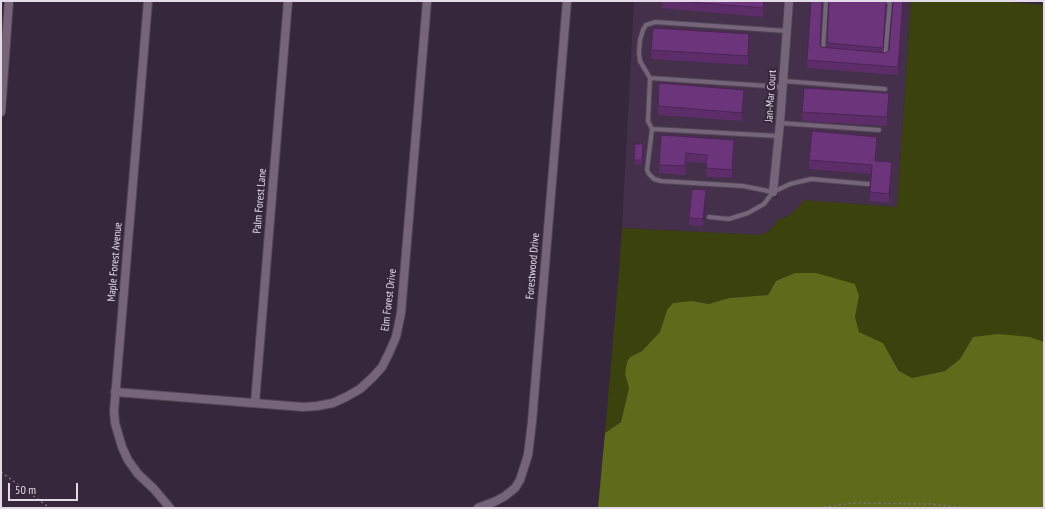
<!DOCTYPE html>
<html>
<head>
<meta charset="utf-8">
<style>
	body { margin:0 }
	#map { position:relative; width:1045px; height:509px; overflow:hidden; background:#37273c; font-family:"PT Sans Narrow",sans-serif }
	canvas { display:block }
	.frame { position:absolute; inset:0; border:2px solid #e5dae7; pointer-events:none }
	.scale { position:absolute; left:8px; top:483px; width:70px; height:18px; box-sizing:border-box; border:2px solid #e5dae7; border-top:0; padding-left:5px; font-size:12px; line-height:14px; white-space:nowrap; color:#e5dae7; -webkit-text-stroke:3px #37273c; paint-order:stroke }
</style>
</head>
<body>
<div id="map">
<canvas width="1045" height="509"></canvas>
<div class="frame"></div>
<div class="scale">50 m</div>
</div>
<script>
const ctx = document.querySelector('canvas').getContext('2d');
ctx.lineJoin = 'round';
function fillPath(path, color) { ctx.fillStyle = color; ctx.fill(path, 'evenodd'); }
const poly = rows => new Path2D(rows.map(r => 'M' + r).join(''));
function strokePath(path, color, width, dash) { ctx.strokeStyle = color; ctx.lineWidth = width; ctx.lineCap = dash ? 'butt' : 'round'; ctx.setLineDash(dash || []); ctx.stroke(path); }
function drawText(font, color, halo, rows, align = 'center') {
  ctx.font = font + ' "PT Sans Narrow",sans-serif'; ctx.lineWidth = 4; ctx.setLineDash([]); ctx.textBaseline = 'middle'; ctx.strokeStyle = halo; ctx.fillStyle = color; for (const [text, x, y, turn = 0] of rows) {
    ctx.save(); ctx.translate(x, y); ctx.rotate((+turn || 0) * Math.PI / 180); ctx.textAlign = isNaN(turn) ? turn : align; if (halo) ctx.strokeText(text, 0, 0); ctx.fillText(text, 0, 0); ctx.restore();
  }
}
fillPath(poly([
	[634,1,784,1,776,123,768,196,777,198,785,124,794,1,911,1,897,207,803,200,803,202,790,215,778,220,770,230,761,235,622,228]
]), '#44304a');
fillPath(poly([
	[911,1,995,1,1044,5,1044,342,1030,337,973,337,960,359,945,371,912,378,900,371,883,343,859,332,855,317,859,296,776,281,768,295,729,298,709,304,692,301,667,310,660,332,642,351,630,357,625,374,629,388,621,422,605,433,618,283,622,228,761,235,770,230,778,220,790,215,803,202,803,200,897,207]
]), '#3b420d');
fillPath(poly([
	[795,273,816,273,855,284,859,296,855,317,859,332,883,343,899,371,912,378,945,371,960,359,973,337,999,334,1030,337,1044,342,1044,508,853,507,846,508,598,508,605,433,621,422,629,388,625,374,627,362,630,357,642,351,660,332,667,310,673,303,692,301,709,304,729,298,768,295,776,281]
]), '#5f6a1a');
const lane = poly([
	[883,1,890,2,885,57],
	[823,51,826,1],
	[650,78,783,87],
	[784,81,885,89],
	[780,123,879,130],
	[652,129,647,170,649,174,654,179,661,181,743,186,773,192],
	[778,136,652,129,648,121,650,78,640,61,639,53,640,40,643,30,646,25,655,22,787,31],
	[709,217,729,219,748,213,764,204,773,192,790,184,811,179,868,184]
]);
const street = poly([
	[148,1,114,411,115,423,122,447,128,460,138,474,154,489,170,508],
	[1,112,9,1],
	[773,192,780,123,789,1],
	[115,392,303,407,317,406,333,403,346,397,360,389,373,377,382,367,389,353,396,337,401,313,427,1],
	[255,403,288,1],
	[478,508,496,501,505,496,515,488,520,480,528,455,532,422,567,1]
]);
strokePath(lane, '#524555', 6);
strokePath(street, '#524555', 10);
strokePath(poly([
	[1,472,50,508],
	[819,508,853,503,930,504,969,508]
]), '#7e7081', 1.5, [2, 3]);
strokePath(lane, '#76647b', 4);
strokePath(street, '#76647b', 8);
fillPath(poly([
	[662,1,764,1,763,17,662,8],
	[822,1,820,45,821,47,827,48,827,43,886,7,883,53,886,53,889,50,893,1,904,1,898,75,807,68,807,60],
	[749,43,748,65,651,59,651,50],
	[744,99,742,121,658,115,658,106],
	[889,102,887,126,802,121,802,112],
	[661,135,734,149,732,178,706,177,706,163,686,162,685,175,659,173],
	[877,146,876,161,892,170,889,203,870,201,871,174,809,169,809,160],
	[643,149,642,165,634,164,634,160],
	[706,196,703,226,689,225,689,218]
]), '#5d2d6a');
fillPath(poly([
	[886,1,886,7,883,54,883,48],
	[903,1,904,1,898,75,898,67],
	[749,34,749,43,748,65,748,56],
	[744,90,744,99,742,121,742,113],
	[889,93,889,102,887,126,887,117],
	[877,137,877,146,875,169,875,161],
	[734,140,734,149,732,178,732,170],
	[892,162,892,170,889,203,889,194],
	[706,190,706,196,703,226,703,219]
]), '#4c2456');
const building = poly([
	[678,1,764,1,763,8,678,1],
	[811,1,822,1,820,44,821,47,886,53,889,50,893,1,903,1,898,67,807,60,811,1],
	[829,1,886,1,883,48,827,43,829,1],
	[653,28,749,34,748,56,651,50,653,28],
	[659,83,744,90,742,113,658,106,659,83],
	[804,88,889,93,887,117,802,112,804,88],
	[812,131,877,137,875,161,892,162,889,194,870,192,872,165,809,160,812,131],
	[661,135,734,140,732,170,706,168,707,155,686,153,685,166,659,165,661,135],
	[635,144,643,144,642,160,634,160,635,144],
	[692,189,706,190,703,219,689,218,692,189]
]);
fillPath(building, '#6c347b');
strokePath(building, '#4c2456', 1);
drawText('11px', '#e5dae7', '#37273c', [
	["Jan-Mar Court",771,96,-86],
	["Palm Forest Lane",260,201,-85],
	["Maple Forest Avenue",115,262,-85],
	["Forestwood Drive",533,266,-85],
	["Elm Forest Drive",389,300,-83]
]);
</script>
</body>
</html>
